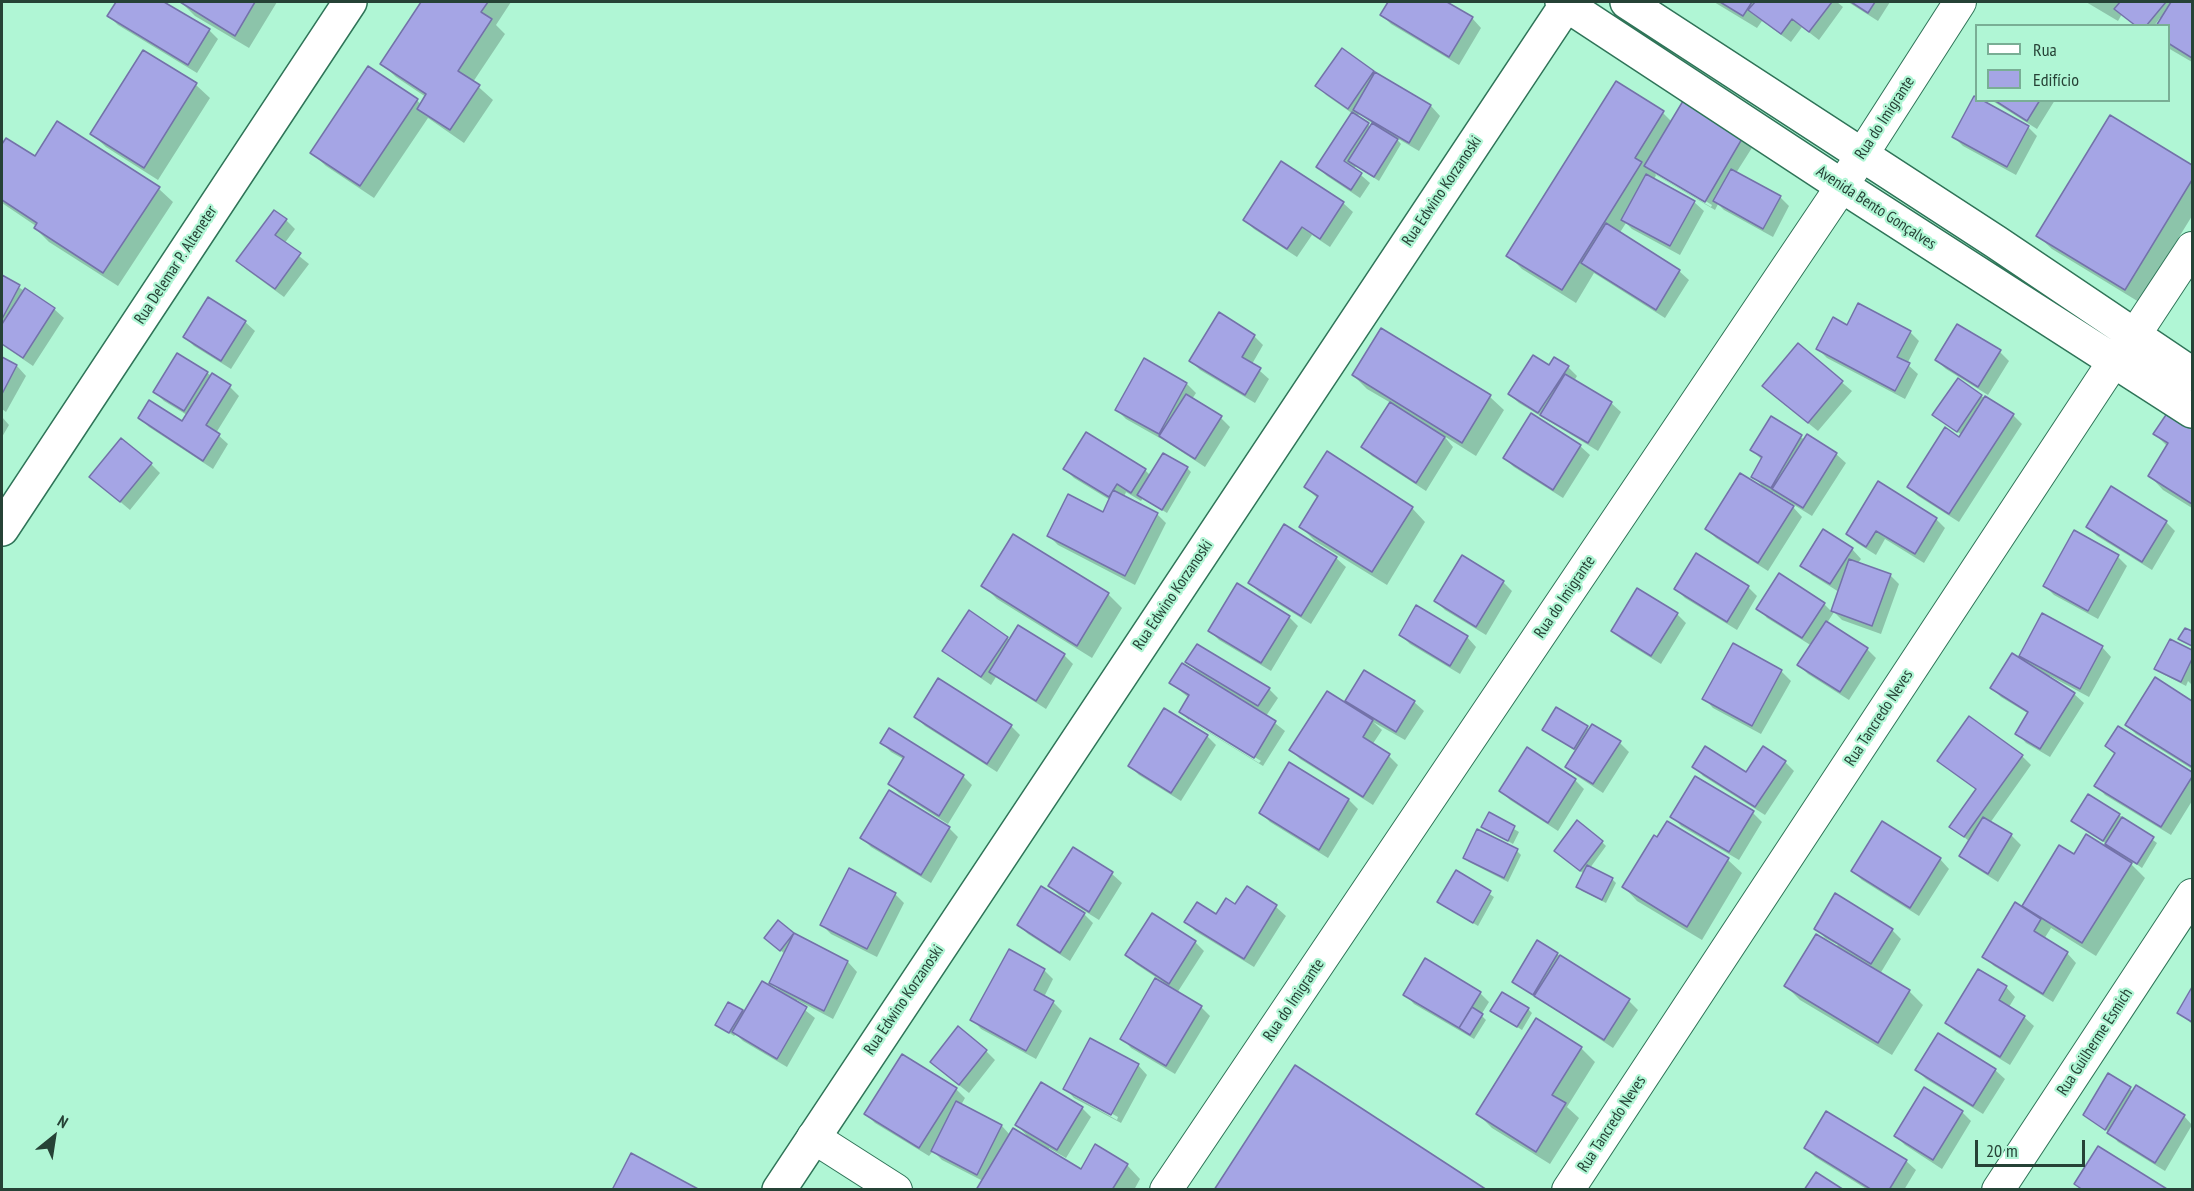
<!DOCTYPE html>
<html>
<head>
<meta charset="utf-8">
<style>
	body { margin:0 }
	#map { position:relative; width:2194px; height:1191px; overflow:hidden; background:#b0f6d5; font-family:"PT Sans Narrow",sans-serif }
	canvas { display:block }
	.frame { position:absolute; inset:0; border:3px solid #264236; pointer-events:none }
	.legend { position:absolute; left:1975px; top:24px; width:195px; height:78px; box-sizing:border-box; background:#b0f6d5; border:2px solid #79ae95; margin:0; padding:8px 10px; list-style:none; font-size:18px; color:#264236 }
	.legend li { display:flex; align-items:center; gap:12px; height:30px }
	.legend b { width:30px; border:2px solid #79ae95 }
	.north { position:absolute; left:24px; top:1107px; width:60px; height:60px; -webkit-text-stroke:4px #b0f6d5; paint-order:stroke; rotate:30deg; font-size:16px; font-weight:700; line-height:24px; text-align:center; color:#264236 }
	.north::after { content:''; display:block; margin:auto; width:21px; height:27px; background:#264236; clip-path:polygon(50% 0,100% 100%,50% 72%,0 100%) }
	.scale { position:absolute; left:1975px; top:1140px; width:110px; height:27px; box-sizing:border-box; border:3px solid #264236; border-top:0; padding-left:8px; font-size:18px; line-height:21px; white-space:nowrap; color:#264236; -webkit-text-stroke:4px #b0f6d5; paint-order:stroke }
</style>
</head>
<body>
<div id="map">
<canvas width="2194" height="1191"></canvas>
<div class="frame"></div>
<ul class="legend">
<li><b style="height:8px;background:#fff"></b>Rua</li>
<li><b style="height:16px;background:#a5a5e5"></b>Edifício</li>
</ul>
<div class="north">N</div>
<div class="scale">20 m</div>
</div>
<script>
const ctx = document.querySelector('canvas').getContext('2d');
ctx.lineJoin = 'round';
function fillPath(path, color) { ctx.fillStyle = color; ctx.fill(path, 'evenodd'); }
const poly = rows => new Path2D(rows.map(r => 'M' + r).join(''));
function strokePath(path, color, width, dash) { ctx.strokeStyle = color; ctx.lineWidth = width; ctx.lineCap = dash ? 'butt' : 'round'; ctx.setLineDash(dash || []); ctx.stroke(path); }
function drawText(font, color, halo, rows, align = 'center') {
  ctx.font = font + ' "PT Sans Narrow",sans-serif'; ctx.lineWidth = 4.5; ctx.setLineDash([]); ctx.textBaseline = 'middle'; ctx.strokeStyle = halo; ctx.fillStyle = color; for (const [text, x, y, turn = 0] of rows) {
    ctx.save(); ctx.translate(x, y); ctx.rotate((+turn || 0) * Math.PI / 180); ctx.textAlign = isNaN(turn) ? turn : align; if (halo) ctx.strokeText(text, 0, 0); ctx.fillText(text, 0, 0); ctx.restore();
  }
}
fillPath(poly([
	[118,2,161,2,209,30,218,39,197,73,118,25,109,16],
	[181,2,277,2,249,48,195,16],
	[423,2,511,2,496,25,505,34,473,82,493,100,464,143,428,118,374,198,326,166,312,153,417,100,421,105,426,97,396,77,382,64],
	[1390,2,1444,2,1472,18,1481,28,1459,65,1391,24,1382,15],
	[1714,2,1837,2,1843,7,1819,40,1802,27,1791,42,1762,21,1757,28],
	[1848,2,1890,2,1878,21],
	[2086,2,2170,2,2171,3,2172,2,2192,2,2192,62,2168,48,2168,26,2160,18,2154,26,2137,26,2122,14,2118,21],
	[144,52,196,85,210,98,158,180,106,147,92,134],
	[1373,72,1431,106,1440,116,1419,151,1395,137,1401,144,1379,181,1356,166,1354,169,1370,183,1360,198,1327,176,1318,167,1353,114,1326,95,1317,85],
	[1359,114,1373,124,1371,127,1357,117],
	[1617,83,1663,113,1672,122,1755,143,1736,173,1780,197,1789,206,1773,237,1724,210,1718,204,1715,210,1656,175,1654,180,1694,202,1704,211,1680,255,1632,229,1626,223,1619,234,1679,271,1689,280,1665,318,1594,273,1576,303,1522,269,1508,255],
	[1655,170,1712,205,1711,207,1655,174],
	[1974,98,2028,127,2037,136,2016,175,1963,146,1954,137],
	[1991,100,2055,100,2037,129],
	[2111,117,2192,167,2192,216,2139,302,2052,249,2038,236],
	[6,140,35,158,159,189,173,202,118,286,49,242,35,228,36,226,2,203,2,147],
	[1282,163,1343,203,1353,212,1330,247,1312,235,1297,257,1254,229,1245,220],
	[286,220,295,229,284,244,309,264,284,297,247,270,238,261],
	[2,277,54,309,64,318,33,366,2,345],
	[245,322,255,331,231,369,194,346,185,337],
	[1847,327,1910,332,1919,341,1907,364,1918,374,1905,399,1827,358,1818,349],
	[1381,330,1490,397,1504,410,1476,456,1444,436,1453,447,1426,491,1372,456,1363,447,1391,403,1367,389,1353,375],
	[1254,336,1263,345,1252,364,1269,379,1255,403,1200,370,1191,361],
	[1798,345,1852,391,1818,431,1773,395],
	[2000,352,2009,361,1988,395,1946,369,1936,360],
	[2,358,17,366,26,376,6,412,2,409],
	[1549,367,1568,367,1577,376,1574,381,1611,403,1621,412,1598,451,1519,403,1509,394],
	[207,373,230,387,239,396,216,433,228,444,213,469,149,427,140,418,182,423,187,415,164,401,155,392],
	[1187,384,1196,393,1192,399,1221,418,1230,427,1205,467,1165,441,1126,419,1117,410],
	[1981,396,2013,415,2022,424,1959,522,1918,496,1908,487,1962,435,1939,419],
	[2,417,9,425,2,437],
	[1771,418,1805,440,1808,436,1836,454,1846,463,1812,516,1773,492,1771,494,1793,507,1802,517,1768,571,1716,538,1707,529,1765,489,1753,476,1762,460,1752,450],
	[2192,420,2192,508,2163,490,2150,476,2168,447,2155,434],
	[1580,446,1590,455,1563,498,1514,467,1504,458],
	[151,464,160,473,130,510,91,477],
	[1187,468,1191,472,1167,513,1143,498,1141,501,1126,492,1124,497,1157,514,1166,523,1135,585,1058,545,1049,536,1103,514,1110,500,1074,478,1065,469,1145,470,1151,476],
	[1306,487,1412,508,1425,522,1387,585,1315,541,1301,527,1318,499],
	[1936,519,1945,528,1924,563,1885,539,1876,555,1857,543,1847,534],
	[2166,522,2175,531,2152,570,2097,536,2088,527],
	[2075,532,2118,557,2127,566,2098,619,2054,595,2045,586],
	[1013,536,1108,594,1122,608,1092,658,997,599,983,585],
	[1852,549,1861,559,1858,563,1890,575,1899,584,1881,634,1842,620,1834,612,1827,623,1867,649,1876,658,1849,700,1808,674,1799,665,1812,646,1767,618,1758,608,1824,604,1832,612,1839,592,1812,575,1802,565],
	[1336,558,1346,567,1311,624,1259,592,1250,583],
	[1503,582,1512,591,1486,635,1445,610,1436,601],
	[1748,587,1757,596,1737,630,1685,598,1676,589],
	[1677,614,1686,623,1661,664,1622,640,1613,631],
	[1289,617,1298,626,1271,671,1219,640,1210,631],
	[1401,635,1467,637,1476,647,1460,674,1410,644],
	[1007,638,1010,640,1064,655,1073,664,1046,709,996,677,991,685,954,660,944,651],
	[2170,641,2192,652,2192,685,2188,681,2186,686,2161,673,2156,669],
	[1733,645,1781,671,1791,681,1761,734,1713,708,1704,698],
	[2102,647,2111,657,2089,697,2050,676,2049,678,2074,694,2084,703,2050,757,2026,743,2017,733,2029,714,2001,697,1992,688,2030,665,2021,656],
	[1187,662,1269,689,1278,698,1266,716,1285,731,1263,766,1190,721,1180,712,1189,698,1171,683,1201,675],
	[1189,716,1261,761,1259,763,1189,720],
	[2155,679,2192,702,2192,769,2136,734,2127,725],
	[1347,701,1414,702,1424,711,1405,740,1373,722,1382,730,1372,745,1389,756,1398,765,1373,805,1300,759,1291,750,1355,710],
	[916,717,1011,726,1020,735,997,772,925,726],
	[1587,728,1590,731,1620,743,1629,752,1603,793,1577,776,1567,767,1577,752,1544,730],
	[2118,728,2192,774,2192,801,2171,835,2105,795,2096,785,2115,755,2106,746],
	[1207,736,1216,745,1181,801,1139,775,1130,766],
	[882,743,963,776,972,785,948,824,899,793,890,784,905,760,891,752],
	[2022,756,2031,765,1990,823,2012,836,2021,845,1998,882,1971,865,1961,856,1970,842,1951,826,1977,790,1939,761],
	[1785,762,1794,771,1765,815,1703,776,1694,766,1746,774],
	[1695,778,1753,813,1762,822,1739,860,1681,826,1672,816],
	[1575,780,1584,789,1558,831,1510,800,1501,791],
	[1349,800,1358,809,1328,858,1270,822,1261,813],
	[1490,815,1519,832,1513,844,1483,827],
	[2119,815,2157,843,2142,868,2073,821],
	[949,828,958,837,931,883,871,847,862,838],
	[1602,842,1606,846,1590,868,1612,879,1616,883,1606,903,1582,891,1578,887,1584,874,1560,855],
	[1073,849,1112,874,1122,883,1099,920,1059,895,1050,886],
	[1517,851,1521,855,1508,882,1469,862,1464,858],
	[2074,856,2131,864,2145,878,2096,956,2051,928,2044,939,2067,953,2076,963,2053,1002,1994,966,1984,956,2031,913,2024,905],
	[1940,859,1949,869,1919,916,1862,880,1853,871],
	[1728,860,1742,873,1702,940,1637,901,1624,887],
	[1456,872,1494,897,1478,926,1439,902],
	[1247,888,1276,907,1286,916,1254,967,1195,931,1186,921,1217,917,1236,906],
	[895,894,904,903,877,957,831,934,822,925],
	[1084,914,1093,923,1070,961,1028,934,1019,925],
	[778,923,794,936,848,962,857,972,833,1019,797,1000,796,1003,815,1018,787,1067,743,1041,736,1034,734,1036,716,1024,742,1011,744,1014,781,992,771,982,785,954,770,942],
	[1816,928,1892,930,1901,939,1880,974,1909,991,1923,1005,1892,1055,1800,1000,1786,986,1838,945,1825,938],
	[1195,942,1204,951,1177,993,1201,1007,1210,1016,1175,1074,1131,1048,1122,1038,1163,982,1136,964,1127,955],
	[1557,954,1629,1001,1638,1010,1613,1048,1514,982],
	[1044,970,1053,979,1044,997,1053,1002,1062,1011,1036,1059,981,1029,972,1019],
	[2006,987,2015,997,2009,1007,2024,1017,2034,1026,2010,1065,1956,1032,1947,1023],
	[2192,990,2192,1024,2179,1013],
	[1480,993,1489,1002,1481,1015,1486,1020,1474,1039,1414,1004,1405,994],
	[1528,1009,1532,1013,1522,1030,1492,1011],
	[1939,1035,1995,1070,2005,1079,1983,1114,1926,1079,1917,1070],
	[1581,1048,1595,1062,1567,1107,1579,1118,1550,1164,1492,1128,1478,1114],
	[986,1051,995,1060,969,1093,941,1071],
	[1138,1065,1147,1075,1121,1123,1074,1098,1065,1088],
	[1074,1093,1118,1117,1117,1120,1074,1096],
	[2109,1075,2134,1092,2184,1116,2192,1125,2165,1171,2118,1142,2109,1132,2085,1115],
	[956,1089,965,1098,961,1105,1002,1126,1010,1135,1030,1139,1017,1125,1082,1108,1091,1117,1066,1158,1049,1148,1048,1151,1081,1171,1127,1165,1140,1179,1134,1190,977,1190,983,1181,942,1160,933,1151,929,1156,875,1123,866,1114],
	[1962,1112,1971,1121,1942,1169,1905,1145,1896,1136],
	[1806,1148,1906,1161,1916,1170,1904,1190,1868,1190,1815,1157]
]), '#0003');
const building = poly([
	[116,2,164,2,210,29,188,65,107,16,116,2],
	[180,2,255,2,235,36,180,2],
	[421,2,488,2,481,12,492,19,458,71,480,85,450,130,417,109,426,94,380,64,421,2],
	[1388,2,1447,2,1473,17,1449,57,1380,15,1388,2],
	[1720,2,1752,2,1743,16,1720,2],
	[1755,2,1832,2,1809,32,1792,19,1781,34,1748,10,1755,2],
	[1851,2,1875,2,1868,13,1851,2],
	[2120,2,2166,2,2146,26,2136,26,2114,9,2120,2],
	[2171,2,2192,2,2192,58,2168,43,2168,26,2156,26,2171,2],
	[1342,48,1374,71,1348,109,1315,86,1342,48],
	[143,50,197,83,144,168,90,134,143,50],
	[368,66,418,99,360,186,310,153,368,66],
	[1375,72,1431,105,1409,143,1353,110,1375,72],
	[1616,81,1664,111,1635,158,1642,162,1562,290,1506,256,1616,81],
	[1686,96,1746,132,1705,202,1644,166,1686,96],
	[1974,96,1976,97,1976,100,1982,100,2029,126,2007,167,1952,137,1974,96],
	[1994,100,2040,100,2027,121,1994,100],
	[1352,112,1369,123,1344,161,1362,173,1351,190,1316,167,1352,112],
	[2110,115,2192,165,2192,180,2125,290,2036,236,2110,115],
	[57,121,160,187,103,273,34,228,37,223,2,200,2,144,6,138,35,156,57,121],
	[1372,123,1398,139,1374,177,1348,161,1372,123],
	[1281,161,1344,202,1320,239,1302,227,1287,249,1243,220,1281,161],
	[1731,169,1781,196,1763,229,1713,201,1731,169],
	[1646,174,1695,201,1670,246,1621,220,1646,174],
	[274,210,287,219,275,235,301,253,275,289,236,261,274,210],
	[1606,223,1680,270,1656,310,1581,263,1606,223],
	[2,275,20,285,2,319,2,275],
	[25,288,55,308,23,358,2,344,2,324,25,288],
	[208,297,246,321,221,361,183,337,208,297],
	[1858,303,1911,331,1897,357,1910,363,1895,391,1816,349,1833,317,1847,325,1858,303],
	[1219,312,1255,335,1242,357,1261,368,1245,395,1189,361,1219,312],
	[1957,324,2001,350,1978,387,1935,360,1957,324],
	[1381,328,1491,395,1462,443,1352,375,1381,328],
	[1798,343,1843,381,1808,423,1762,386,1798,343],
	[177,353,208,372,184,411,153,392,177,353],
	[1533,355,1549,365,1554,357,1569,366,1538,413,1508,394,1533,355],
	[2,357,17,365,2,394,2,357],
	[1144,358,1187,383,1159,434,1115,410,1144,358],
	[212,373,231,385,206,425,220,434,203,461,138,418,149,400,182,421,212,373],
	[1565,374,1612,402,1588,443,1540,415,1565,374],
	[1958,378,1982,395,1957,432,1932,415,1958,378],
	[1186,394,1222,416,1195,459,1159,436,1186,394],
	[1985,396,2014,414,1949,514,1907,487,1945,427,1959,437,1985,396],
	[1390,402,1445,437,1416,483,1361,447,1390,402],
	[2172,406,2192,419,2192,504,2148,476,2168,443,2153,434,2172,406],
	[1531,413,1581,445,1553,490,1503,458,1531,413],
	[1771,416,1802,435,1771,488,1751,477,1762,457,1750,450,1771,416],
	[1086,432,1146,469,1131,493,1117,484,1109,497,1063,469,1086,432],
	[1807,434,1837,453,1803,508,1772,489,1807,434],
	[121,438,152,463,120,502,89,477,121,438],
	[1327,451,1413,507,1372,572,1299,527,1318,496,1304,487,1327,451],
	[1163,453,1188,467,1162,510,1137,495,1163,453],
	[1740,473,1794,506,1758,563,1705,529,1740,473],
	[1878,481,1937,518,1915,554,1876,531,1866,547,1846,534,1878,481],
	[2111,486,2167,521,2142,562,2086,527,2111,486],
	[1113,490,1158,513,1125,576,1047,536,1068,494,1103,512,1113,490],
	[1284,524,1337,557,1301,616,1248,583,1284,524],
	[1823,529,1853,548,1830,584,1800,566,1823,529],
	[2074,530,2119,555,2088,611,2043,586,2074,530],
	[1013,534,1109,593,1077,646,981,586,1013,534],
	[1696,553,1749,586,1727,622,1674,589,1696,553],
	[1462,555,1504,581,1476,627,1434,601,1462,555],
	[1849,559,1891,574,1872,626,1831,611,1849,559],
	[1779,573,1825,603,1802,638,1756,609,1779,573],
	[1237,583,1290,616,1261,663,1208,631,1237,583],
	[1637,588,1678,613,1651,656,1611,631,1637,588],
	[1416,605,1468,636,1450,666,1399,635,1416,605],
	[969,610,1008,637,981,677,942,651,969,610],
	[2042,613,2103,646,2080,689,2019,656,2042,613],
	[1826,621,1868,648,1840,692,1797,665,1826,621],
	[1018,625,1065,654,1036,701,989,672,1018,625],
	[2185,628,2192,631,2192,646,2178,639,2185,628],
	[2170,639,2192,650,2192,659,2181,682,2154,669,2170,639],
	[1733,643,1782,670,1752,726,1702,699,1733,643],
	[1197,644,1270,688,1258,706,1185,662,1197,644],
	[2012,653,2075,693,2040,749,2015,734,2028,712,1990,688,2012,653],
	[1182,663,1276,721,1254,758,1179,712,1189,695,1169,683,1182,663],
	[1364,670,1415,701,1396,732,1345,701,1364,670],
	[2155,677,2192,701,2192,767,2125,725,2155,677],
	[938,678,1012,725,987,764,914,717,938,678],
	[1327,691,1373,720,1363,737,1390,754,1363,797,1289,750,1327,691],
	[1556,707,1588,726,1574,749,1542,730,1556,707],
	[1164,708,1208,735,1171,793,1128,766,1164,708],
	[1969,716,2023,755,1964,837,1949,827,1976,789,1937,761,1969,716],
	[1592,724,1621,741,1593,784,1565,767,1592,724],
	[2118,726,2192,772,2192,777,2161,827,2094,786,2115,753,2105,746,2118,726],
	[889,728,964,775,939,816,888,784,904,757,880,743,889,728],
	[1705,746,1746,772,1763,746,1786,761,1755,807,1692,767,1705,746],
	[1527,747,1576,779,1548,823,1499,791,1527,747],
	[1289,762,1349,799,1319,850,1259,813,1289,762],
	[1695,776,1754,811,1729,852,1670,817,1695,776],
	[889,790,950,827,921,875,860,838,889,790],
	[2088,794,2120,814,2103,841,2071,821,2088,794],
	[1489,812,1515,826,1508,841,1481,827,1489,812],
	[1983,817,2012,834,1988,874,1959,856,1983,817],
	[2122,817,2154,837,2137,864,2105,844,2122,817],
	[1577,820,1603,841,1580,871,1554,851,1577,820],
	[1667,821,1729,858,1687,927,1622,887,1654,835,1657,837,1667,821],
	[1882,821,1941,858,1910,908,1851,871,1882,821],
	[1477,829,1518,849,1504,878,1463,858,1477,829],
	[2086,834,2132,863,2082,943,2022,906,2059,845,2074,854,2086,834],
	[1073,847,1113,872,1089,912,1048,886,1073,847],
	[1587,865,1613,878,1602,900,1576,887,1587,865],
	[849,868,896,893,867,949,820,925,849,868],
	[1456,870,1491,891,1473,923,1437,902,1456,870],
	[1041,886,1085,913,1060,953,1017,925,1041,886],
	[1247,886,1277,905,1244,959,1184,922,1197,902,1216,914,1226,898,1235,904,1247,886],
	[1835,893,1893,929,1871,964,1814,929,1835,893],
	[2015,902,2041,919,2034,931,2068,952,2043,994,1982,957,2015,902],
	[1152,913,1196,941,1169,984,1125,955,1152,913],
	[778,920,794,933,780,951,764,938,778,920],
	[794,933,848,961,824,1011,769,983,794,933],
	[1816,934,1910,990,1878,1043,1784,986,1816,934],
	[1537,940,1558,953,1533,995,1512,982,1537,940],
	[1009,949,1045,969,1034,990,1054,1001,1026,1051,970,1020,1009,949],
	[1560,955,1630,999,1604,1040,1534,996,1560,955],
	[1425,958,1481,992,1459,1028,1403,995,1425,958],
	[1978,969,2007,986,1999,1000,2025,1016,2000,1057,1945,1023,1978,969],
	[1155,978,1202,1006,1166,1066,1120,1039,1155,978],
	[762,981,807,1007,777,1059,732,1032,762,981],
	[2192,987,2192,1022,2177,1013,2192,987],
	[1502,992,1529,1008,1517,1027,1490,1011,1502,992],
	[728,1002,743,1010,729,1033,715,1025,728,1002],
	[1472,1007,1483,1014,1470,1035,1459,1028,1472,1007],
	[1536,1018,1582,1047,1552,1095,1566,1103,1536,1152,1476,1114,1536,1018],
	[958,1026,987,1050,959,1085,930,1062,958,1026],
	[1938,1033,1996,1069,1973,1106,1915,1070,1938,1033],
	[1090,1038,1139,1064,1111,1115,1063,1089,1090,1038],
	[902,1054,957,1088,919,1148,864,1114,902,1054],
	[1295,1065,1487,1190,1214,1190,1295,1065],
	[2108,1073,2131,1087,2105,1130,2083,1115,2108,1073],
	[1041,1082,1083,1107,1057,1150,1015,1125,1041,1082],
	[2136,1085,2185,1115,2155,1163,2107,1133,2136,1085],
	[1924,1087,1963,1111,1933,1160,1894,1136,1924,1087],
	[956,1101,1002,1125,977,1175,931,1151,956,1101],
	[1826,1111,1907,1160,1889,1190,1872,1190,1804,1148,1826,1111],
	[1013,1128,1081,1169,1095,1144,1128,1164,1112,1190,976,1190,1013,1128],
	[2098,1146,2167,1189,2167,1190,2083,1190,2074,1184,2098,1146],
	[631,1153,700,1190,612,1190,631,1153],
	[1816,1172,1844,1190,1804,1190,1816,1172]
]);
fillPath(building, '#a5a5e5');
strokePath(building, '#7372a9', 1.5);
const street = poly([
	[813,1137,896,1190],
	[1166,1190,1842,186,1960,2],
	[1568,1190,2114,361,2134,336,2192,248],
	[1998,1190,2192,895]
]);
const secondary = poly([
	[1562,2,1842,186,2192,411],
	[1627,2,1996,242,2192,374],
	[2,529,350,2],
	[779,1190,1568,2]
]);
strokePath(street, '#2f7458', 34);
strokePath(secondary, '#2f7458', 36);
strokePath(street, '#fff', 32);
strokePath(secondary, '#fff', 33);
drawText('16px', '#264236', '#b0f6d5', [
	["Rua do Imigrante",1885,118,-57],
	["Rua Edwino Korzanoski",1442,191,-56],
	["Avenida Bento Gonçalves",1876,208,33],
	["Rua Delemar P. Alteneter",176,265,-57],
	["Rua Edwino Korzanoski",1173,595,-56],
	["Rua do Imigrante",1565,597,-56],
	["Rua Tancredo Neves",1879,718,-57],
	["Rua Edwino Korzanoski",904,1000,-56],
	["Rua do Imigrante",1294,1000,-56],
	["Rua Guilherme Esmich",2095,1042,-57],
	["Rua Tancredo Neves",1612,1124,-57]
]);
</script>
</body>
</html>
